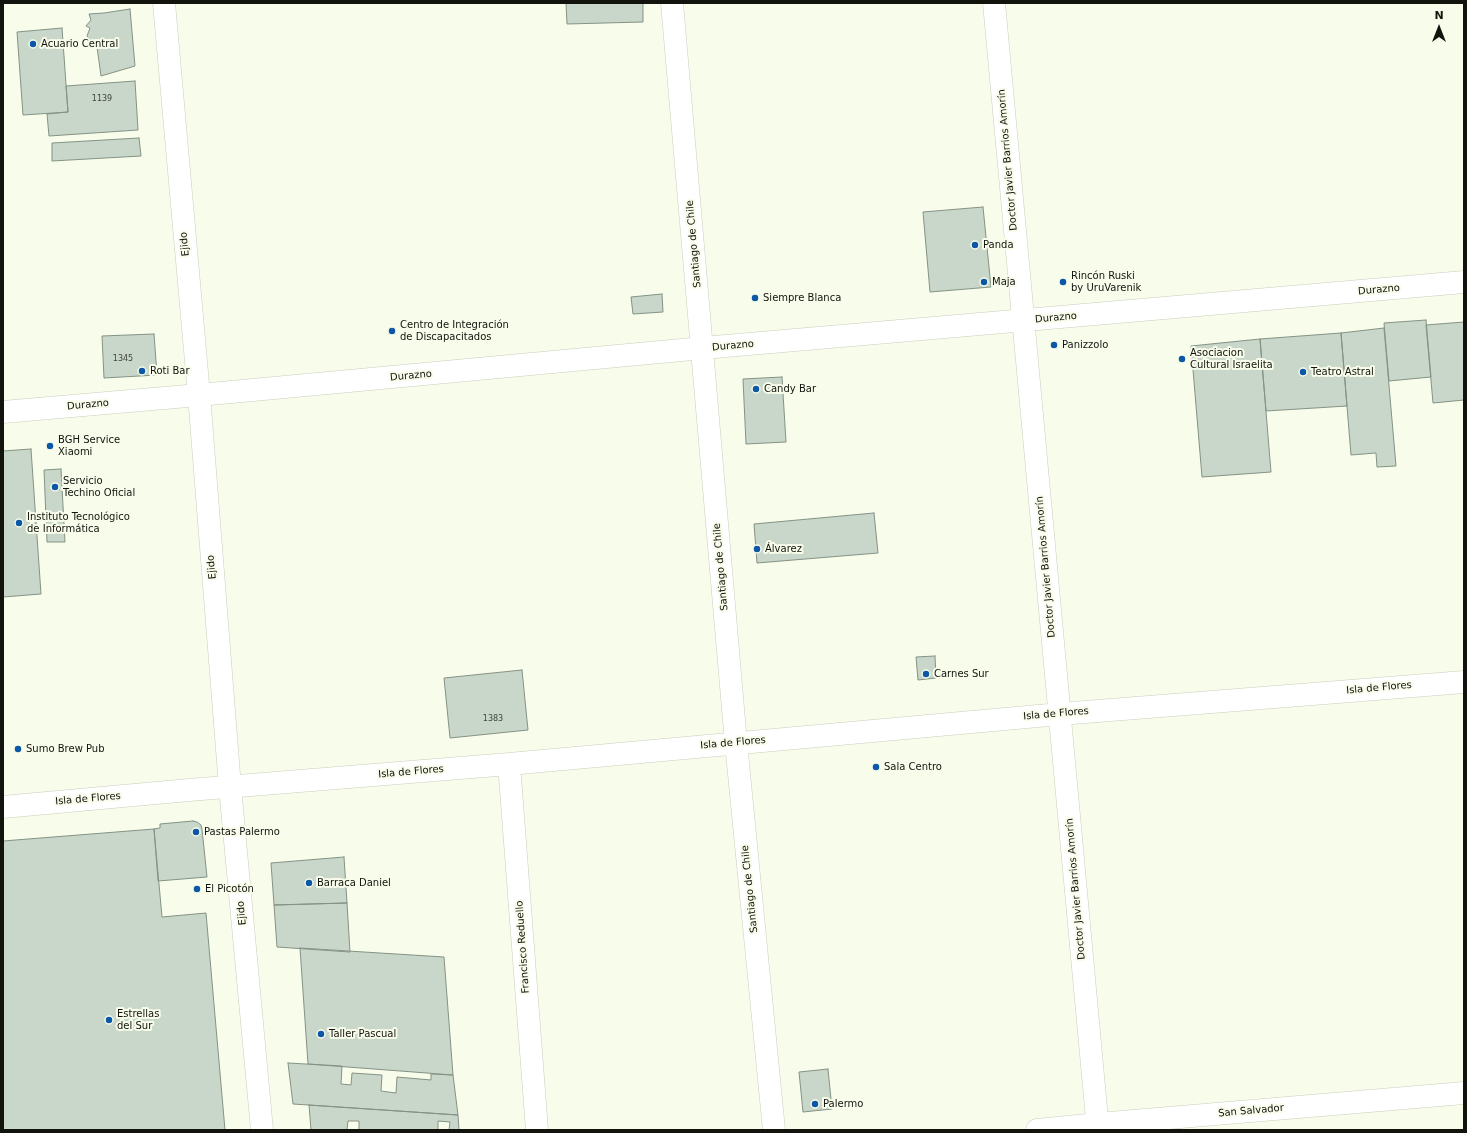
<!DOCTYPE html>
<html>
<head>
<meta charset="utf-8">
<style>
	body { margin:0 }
	#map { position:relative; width:1467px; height:1133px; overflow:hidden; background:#f8fcea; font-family:"DejaVu Sans",sans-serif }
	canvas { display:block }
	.frame { position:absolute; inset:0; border:4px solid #12130d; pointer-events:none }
	.north { position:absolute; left:1419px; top:8px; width:40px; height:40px; -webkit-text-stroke:3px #f8fcea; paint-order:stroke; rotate:0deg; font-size:11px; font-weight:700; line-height:16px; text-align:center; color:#12130d }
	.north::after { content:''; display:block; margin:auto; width:14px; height:18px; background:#12130d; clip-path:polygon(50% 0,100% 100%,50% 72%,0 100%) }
</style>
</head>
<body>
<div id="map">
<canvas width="1467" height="1133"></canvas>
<div class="frame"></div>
<div class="north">N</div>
</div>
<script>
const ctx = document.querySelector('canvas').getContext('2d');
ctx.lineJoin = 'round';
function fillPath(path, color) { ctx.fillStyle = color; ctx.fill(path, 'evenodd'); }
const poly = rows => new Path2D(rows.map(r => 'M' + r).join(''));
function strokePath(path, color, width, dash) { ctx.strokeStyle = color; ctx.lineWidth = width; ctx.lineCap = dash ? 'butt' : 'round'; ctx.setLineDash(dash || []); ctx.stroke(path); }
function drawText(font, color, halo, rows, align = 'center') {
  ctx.font = font + ' "DejaVu Sans",sans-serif'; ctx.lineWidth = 4; ctx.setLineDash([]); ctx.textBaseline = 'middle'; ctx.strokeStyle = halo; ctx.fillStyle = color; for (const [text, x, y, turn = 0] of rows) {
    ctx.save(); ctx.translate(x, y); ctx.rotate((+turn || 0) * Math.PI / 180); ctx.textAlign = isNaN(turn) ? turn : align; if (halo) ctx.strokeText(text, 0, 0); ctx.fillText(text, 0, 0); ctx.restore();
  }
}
const building = poly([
	[566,3,643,3,643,22,567,24,566,3],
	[130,9,135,66,101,76,97,47,87,36,90,28,86,26,91,20,89,14,104,13,130,9],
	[62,28,68,112,23,115,17,32,62,28],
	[135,81,138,130,49,136,47,114,68,112,66,86,135,81],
	[139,138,141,156,52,161,52,143,139,138],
	[983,207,991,287,930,292,923,212,983,207],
	[662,294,663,312,633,314,631,297,662,294],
	[1426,320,1431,377,1389,381,1384,323,1426,320],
	[1464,322,1464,400,1433,403,1426,325,1464,322],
	[1384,328,1396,466,1377,467,1376,453,1351,455,1341,333,1384,328],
	[1341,333,1347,406,1266,411,1260,339,1341,333],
	[154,334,157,375,104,378,102,336,154,334],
	[1260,339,1271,472,1202,477,1191,346,1260,339],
	[782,377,786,442,746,444,743,379,782,377],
	[31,449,41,594,3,597,3,451,31,449],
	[61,469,65,542,47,542,44,470,61,469],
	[874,513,878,553,757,563,754,524,874,513],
	[935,656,936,678,918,680,916,657,935,656],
	[522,670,528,730,450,738,444,678,522,670],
	[193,821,197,822,201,825,202,829,207,877,158,881,154,829,160,828,160,824,193,821],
	[154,829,162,917,206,913,225,1130,3,1130,3,841,154,829],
	[344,857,347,903,274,905,271,863,344,857],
	[347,903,350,952,277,947,274,905,347,903],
	[300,948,444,957,453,1075,308,1064,300,948],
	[288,1063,342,1066,341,1084,351,1085,352,1073,382,1075,381,1091,396,1093,397,1077,431,1080,431,1074,453,1075,458,1115,293,1104,288,1063],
	[828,1069,832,1109,803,1112,799,1072,828,1069],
	[309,1105,458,1115,459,1130,449,1130,450,1122,438,1121,438,1130,359,1130,359,1121,348,1121,347,1130,311,1130,309,1105]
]);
fillPath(building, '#c8d7c9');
strokePath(building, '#849285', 1);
const street = poly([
	[672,3,736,743,774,1130],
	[994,3,1098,1130],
	[3,412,199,395,703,348,1464,282],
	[509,764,537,1130],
	[3,807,189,790,509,764,1060,714,1464,682],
	[1037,1130,1098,1124,1464,1093]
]);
const secondary = poly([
	[164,3,199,395,230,787,262,1130]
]);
strokePath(street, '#c9cebd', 23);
strokePath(secondary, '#c9cebd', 23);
strokePath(street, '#fff', 22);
strokePath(secondary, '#fff', 22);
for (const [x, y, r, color] of [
	[33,44,4,"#0c57a6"],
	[975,245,4,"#0c57a6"],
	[984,282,4,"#0c57a6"],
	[1063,282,4,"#0c57a6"],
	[755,298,4,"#0c57a6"],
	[392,331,4,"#0c57a6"],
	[1054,345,4,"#0c57a6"],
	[1182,359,4,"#0c57a6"],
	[142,371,4,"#0c57a6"],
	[1303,372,4,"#0c57a6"],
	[756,389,4,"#0c57a6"],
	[50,446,4,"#0c57a6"],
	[55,487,4,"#0c57a6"],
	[19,523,4,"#0c57a6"],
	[757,549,4,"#0c57a6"],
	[926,674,4,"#0c57a6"],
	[18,749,4,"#0c57a6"],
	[876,767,4,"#0c57a6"],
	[196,832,4,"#0c57a6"],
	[309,883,4,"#0c57a6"],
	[197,889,4,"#0c57a6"],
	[109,1020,4,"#0c57a6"],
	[321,1034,4,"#0c57a6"],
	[815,1104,4,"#0c57a6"]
]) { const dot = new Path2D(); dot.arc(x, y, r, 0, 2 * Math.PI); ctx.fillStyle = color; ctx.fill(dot); strokePath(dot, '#f8fcea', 1.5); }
drawText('8px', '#40443c', null, [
	["1139",102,99],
	["1345",123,359],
	["1383",493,719]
]);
drawText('10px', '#12130d', '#f8fcea', [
	["Acuario Central",41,44],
	["Panda",983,245],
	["Rincón Ruski",1071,276],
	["by UruVarenik",1071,288],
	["Maja",992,282],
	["Siempre Blanca",763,298],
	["Centro de Integración",400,325],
	["de Discapacitados",400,337],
	["Panizzolo",1062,345],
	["Asociacion",1190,353],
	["Cultural Israelita",1190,365],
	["Roti Bar",150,371],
	["Teatro Astral",1311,372],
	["Candy Bar",764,389],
	["BGH Service",58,440],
	["Xiaomi",58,452],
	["Servicio",63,481],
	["Techino Oficial",63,493],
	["Instituto Tecnológico",27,517],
	["de Informática",27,529],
	["Álvarez",765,549],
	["Carnes Sur",934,674],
	["Sumo Brew Pub",26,749],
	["Sala Centro",884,767],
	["Pastas Palermo",204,832],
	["Barraca Daniel",317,883],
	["El Picotón",205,889],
	["Estrellas",117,1014],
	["del Sur",117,1026],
	["Taller Pascual",329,1034],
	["Palermo",823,1104]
], 'left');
drawText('10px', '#12130d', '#f8fcea', [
	["Doctor Javier Barrios Amorín",1008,160,-95],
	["Ejido",185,244,-95],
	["Santiago de Chile",694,244,-95],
	["Durazno",1379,290,-5],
	["Durazno",1056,318,-5],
	["Durazno",733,346,-5],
	["Durazno",411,376,-5],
	["Durazno",88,405,-5],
	["Ejido",212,567,-95],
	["Santiago de Chile",721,567,-95],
	["Doctor Javier Barrios Amorín",1046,567,-95],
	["Isla de Flores",1379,688,-5],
	["Isla de Flores",1056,714,-5],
	["Isla de Flores",733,743,-5],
	["Isla de Flores",411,772,-5],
	["Isla de Flores",88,799,-5],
	["Santiago de Chile",750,889,-96],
	["Doctor Javier Barrios Amorín",1076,889,-95],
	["Ejido",242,913,-95],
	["Francisco Reduello",523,947,-94],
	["San Salvador",1251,1111,-5]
]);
</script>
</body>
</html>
